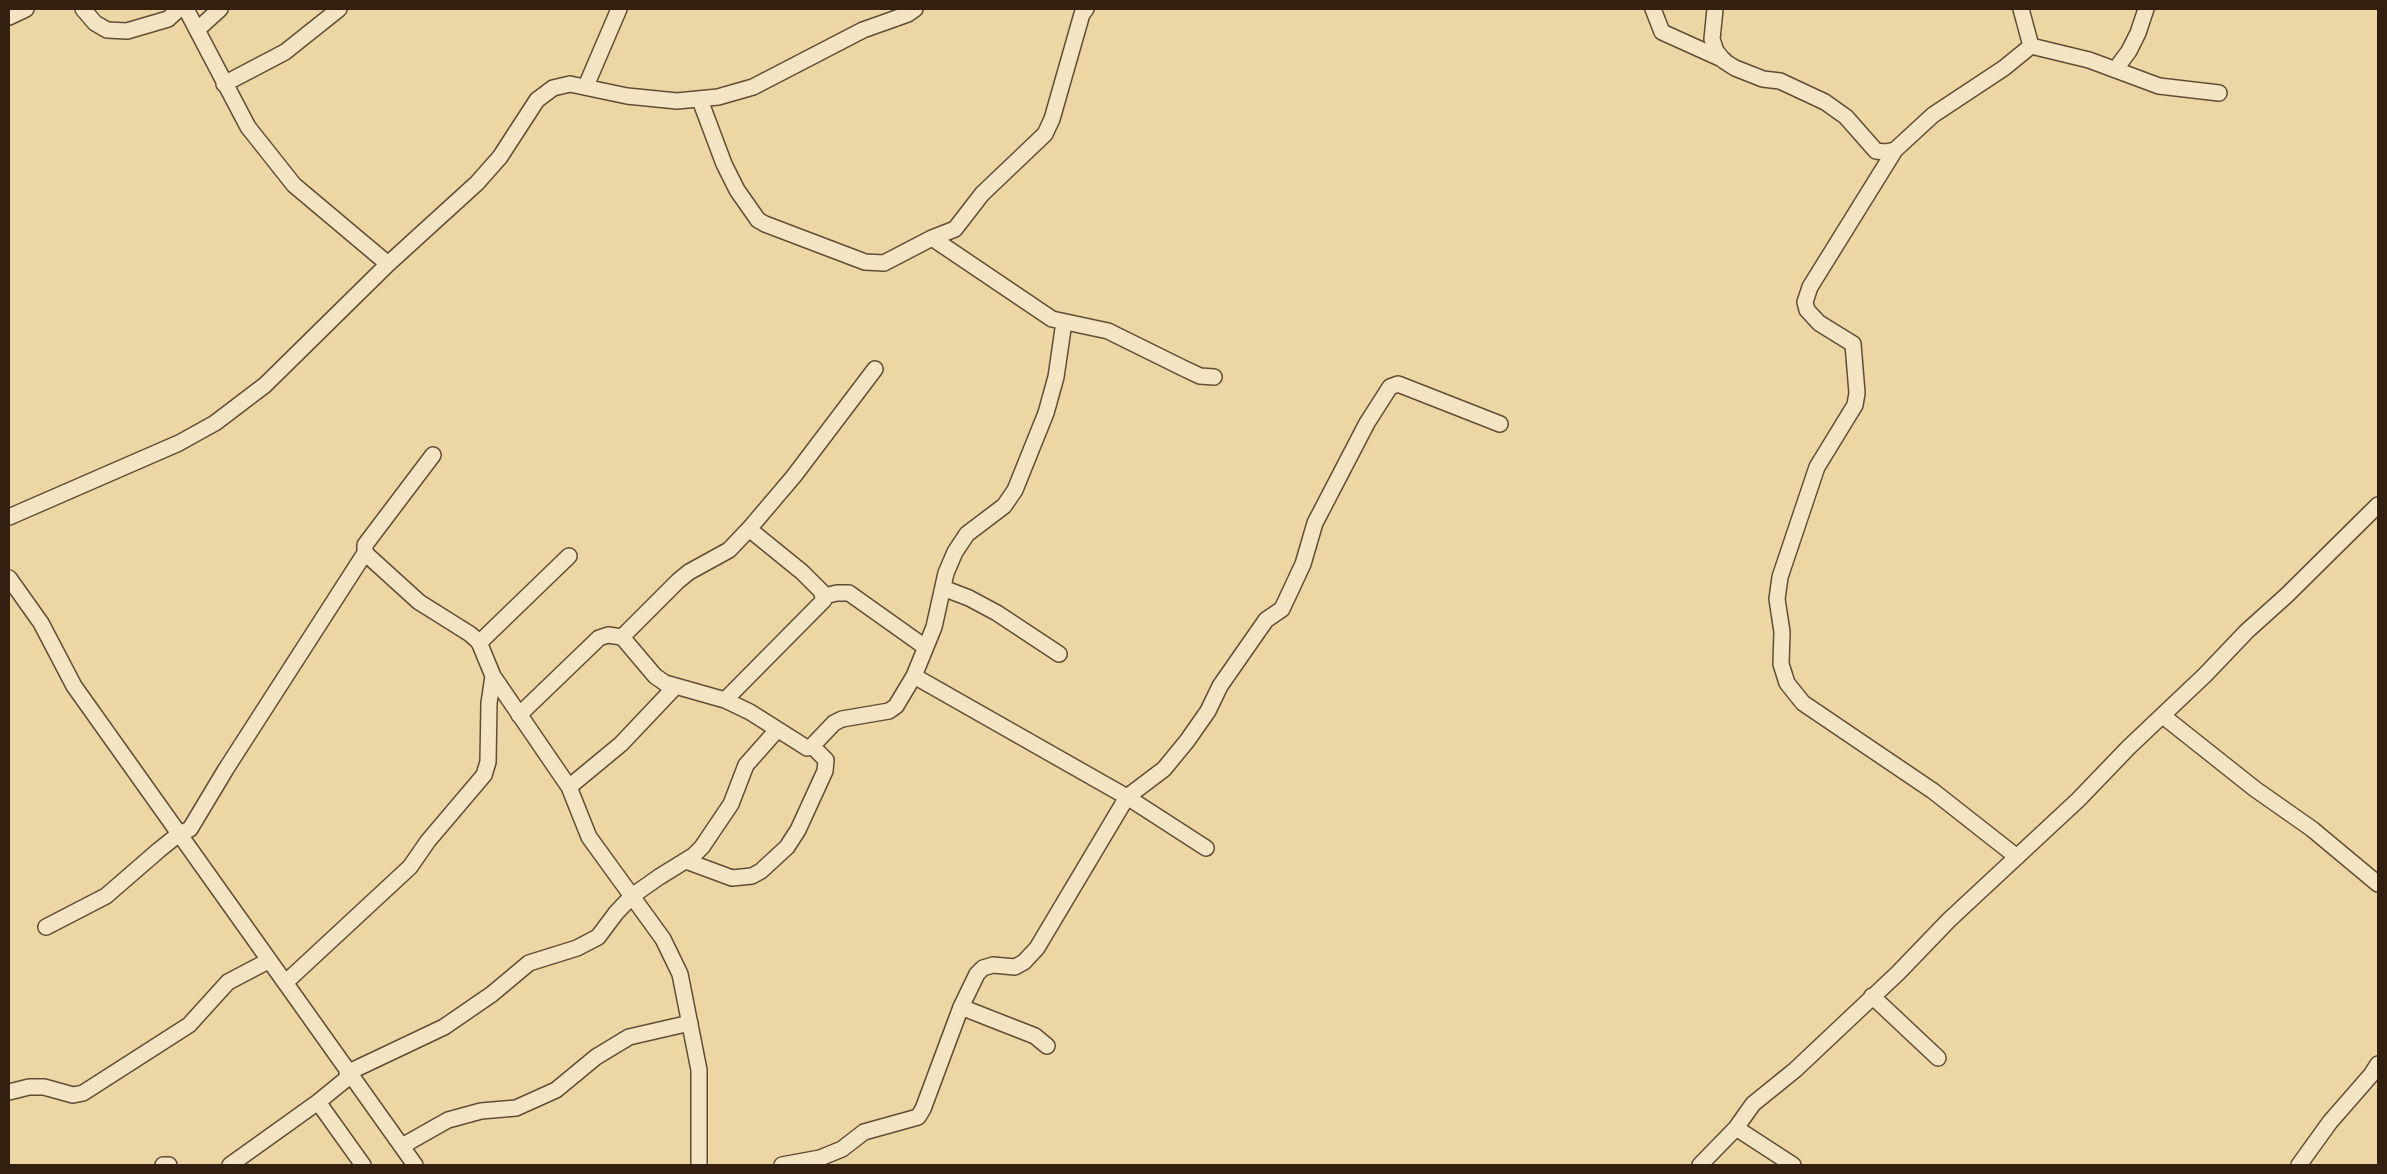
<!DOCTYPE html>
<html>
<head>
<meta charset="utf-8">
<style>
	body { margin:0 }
	#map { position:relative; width:2387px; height:1174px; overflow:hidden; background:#ecd6a3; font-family:Cardo,serif }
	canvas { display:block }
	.frame { position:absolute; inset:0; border:10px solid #331f10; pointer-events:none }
</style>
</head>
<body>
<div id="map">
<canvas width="2387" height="1174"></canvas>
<div class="frame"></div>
</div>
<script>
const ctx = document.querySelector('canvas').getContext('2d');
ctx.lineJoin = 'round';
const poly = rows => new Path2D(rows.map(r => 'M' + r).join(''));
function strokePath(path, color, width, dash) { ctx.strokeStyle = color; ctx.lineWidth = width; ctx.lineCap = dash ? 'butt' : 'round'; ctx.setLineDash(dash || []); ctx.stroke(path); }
const minor = poly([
	[83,9,95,23,107,30,127,31,168,19,179,9],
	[186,9,248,127,294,185,388,264],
	[1653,9,1662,32,1724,60],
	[1715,9,1712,39,1716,51,1724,61,1735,68,1763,79,1780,81,1825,102,1846,117,1876,151,1885,152,1895,150,1933,115,2004,68,2031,46],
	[2021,9,2031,46,2089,60,2159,86,2219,93],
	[9,17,26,9],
	[198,29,220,9],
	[2115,70,2129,51,2138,33,2146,9],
	[224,84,285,52,339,9],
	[586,86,619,9],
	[700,100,724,164,737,190,758,220,765,224,865,262,884,263,932,238,955,229,982,194,1045,134,1052,119,1082,14,1086,9],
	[1895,150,1810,287,1805,302,1807,310,1819,323,1853,344,1857,393,1855,405,1817,467,1780,577,1777,599,1782,632,1781,664,1787,683,1803,703,1933,791,2017,857],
	[932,238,1052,319,1108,331,1185,369,1200,376,1214,377],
	[433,455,371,537,365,545,365,553,419,602,470,634,479,642,493,676,569,787,589,837,663,939,680,974,699,1070,699,1165],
	[9,517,179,443,215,423,265,385,388,264,477,183,500,157,537,100,553,88,570,84,627,96,677,101,718,97,753,87,863,30,908,14,915,9],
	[9,578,41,623,74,686,415,1165],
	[943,588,969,598,997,613,1059,654],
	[824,596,837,593,849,593,925,647],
	[622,637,655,676,665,683,725,700,750,712,807,748,812,746,834,723,842,719,889,711,896,706,914,676,934,627,946,573,955,552,967,534,1004,506,1015,490,1046,413,1056,377,1064,322],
	[479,643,569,556],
	[914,676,1127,797,1206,848],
	[725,700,824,600,821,591,802,572,749,529],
	[519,715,599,638,608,635,622,637,678,581,689,572,729,550,749,529,794,476,875,369],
	[2163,716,2255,789,2312,829,2378,884],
	[569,787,621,744,675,687],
	[686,861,732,878,752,876,761,871,787,847,798,830,825,771,826,760,812,746],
	[46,927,106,896,159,850,179,834,190,829,226,769,365,553],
	[286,982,410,867,428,841,484,775,488,762,489,703,493,676],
	[1872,996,1938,1058],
	[961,1007,1035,1036,1047,1046],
	[347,1073,444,1027,492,994,529,963,577,948,598,937,616,913,632,896,659,877,693,856,702,847,731,804,746,765,777,730],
	[9,1092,29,1087,44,1087,73,1095,83,1093,189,1025,228,982,268,961],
	[318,1102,363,1165],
	[1736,1128,1793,1165],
	[402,1146,448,1120,481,1111,516,1108,556,1090,596,1057,629,1037,690,1023],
	[163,1165,169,1165],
	[230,1165,318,1102,350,1076],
	[782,1165,820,1158,842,1149,864,1132,918,1117,923,1109,961,1007,977,974,983,968,993,965,1015,967,1024,962,1037,948,1127,797,1164,769,1187,741,1208,711,1220,686,1266,620,1282,609,1303,564,1315,523,1367,423,1390,387,1398,384,1500,424],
	[1700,1165,1736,1128,1753,1104,1795,1070,1898,973,1949,920,2078,800,2129,747,2205,675,2247,631,2287,595,2378,505],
	[2299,1165,2330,1122,2371,1075,2378,1064]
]);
strokePath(minor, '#614d35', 18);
strokePath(minor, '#f3e4c3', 15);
</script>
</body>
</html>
